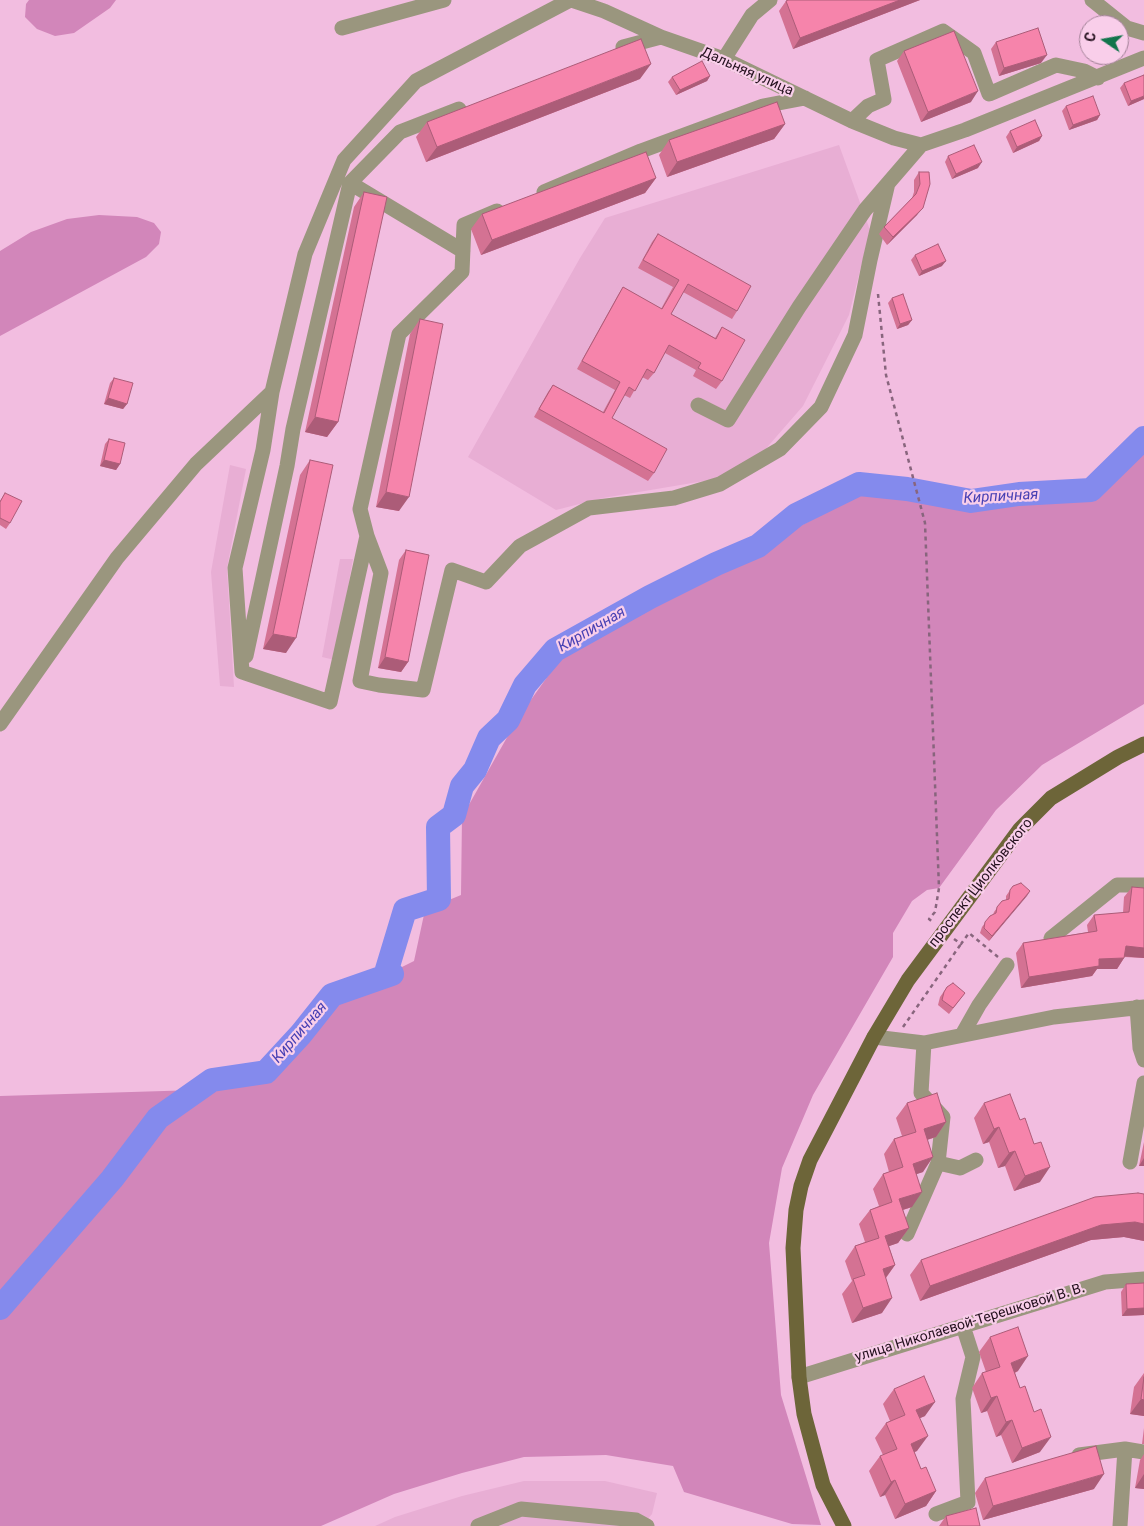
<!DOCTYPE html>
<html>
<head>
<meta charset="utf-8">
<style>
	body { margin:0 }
	#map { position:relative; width:1144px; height:1526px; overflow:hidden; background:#f2bde0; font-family:Roboto,sans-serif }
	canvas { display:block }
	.north { position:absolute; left:1079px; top:15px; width:50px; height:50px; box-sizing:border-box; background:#f9ceea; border:1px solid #a38298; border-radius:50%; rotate:282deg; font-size:14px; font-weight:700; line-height:20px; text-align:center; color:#23101d }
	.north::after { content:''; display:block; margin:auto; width:18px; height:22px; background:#12754c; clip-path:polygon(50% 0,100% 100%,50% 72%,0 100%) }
</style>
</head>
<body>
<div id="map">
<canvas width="1144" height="1526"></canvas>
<div class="north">С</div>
</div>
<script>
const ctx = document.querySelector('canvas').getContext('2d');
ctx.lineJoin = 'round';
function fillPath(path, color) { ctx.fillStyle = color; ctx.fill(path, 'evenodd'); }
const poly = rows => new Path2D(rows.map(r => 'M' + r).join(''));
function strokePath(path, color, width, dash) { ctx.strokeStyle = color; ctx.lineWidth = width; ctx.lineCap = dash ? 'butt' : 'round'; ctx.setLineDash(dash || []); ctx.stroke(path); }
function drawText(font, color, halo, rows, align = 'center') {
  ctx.font = font + ' Roboto,sans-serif'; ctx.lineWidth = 4.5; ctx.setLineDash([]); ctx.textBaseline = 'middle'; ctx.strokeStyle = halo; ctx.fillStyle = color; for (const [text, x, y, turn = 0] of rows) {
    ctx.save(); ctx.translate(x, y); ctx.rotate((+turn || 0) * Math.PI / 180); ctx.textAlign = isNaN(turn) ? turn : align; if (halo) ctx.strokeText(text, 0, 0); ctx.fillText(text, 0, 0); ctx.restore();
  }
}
fillPath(poly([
	[839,145,870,230,849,315,803,406,763,452,716,479,603,498,556,510,468,457,580,258,605,218],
	[230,465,246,469,227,568,234,687,220,686,211,572],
	[340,559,353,559,335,660,322,657],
	[524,1481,605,1481,657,1493,652,1514,642,1526,375,1526,395,1517,462,1496]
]), '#e8aed4');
fillPath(poly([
	[29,0,116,0,110,8,74,33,55,36,37,29,25,17,26,4],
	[99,215,137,217,154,223,161,232,159,244,146,257,0,336,0,251,31,232,67,219],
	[1144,447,1144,704,1042,765,996,810,939,888,927,890,912,901,893,933,893,957,813,1095,782,1168,769,1243,781,1395,821,1525,792,1524,684,1492,673,1466,606,1455,524,1457,462,1473,394,1494,321,1526,0,1526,0,1096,197,1090,237,1071,278,1070,308,1032,338,999,414,961,425,910,461,895,462,817,518,718,560,659,612,623,858,496,916,486,988,503,1105,487]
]), '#d286ba');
strokePath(poly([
	[0,1308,112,1179,158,1118,212,1080,266,1072,301,1034,332,995,392,974,385,976,405,910,439,899,438,827,454,815,462,786,475,770,489,738,508,720,525,685,555,650,650,597,716,564,758,546,796,515,859,484,907,489,971,501,1019,494,1091,490,1144,438]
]), '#848aed', 24);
strokePath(poly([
	[878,294,886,375,925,523,939,888,935,912,929,919,934,923],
	[954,939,961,944,969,933,998,957],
	[903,1027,961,944]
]), '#88657d', 2.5, [4, 4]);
strokePath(poly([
	[571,0,604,11,661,37,724,59,852,121,894,138,921,145],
	[1092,0,1127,28,1144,33],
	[342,28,444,0],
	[623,47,661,37],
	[724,59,752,15,770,0],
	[852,121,868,106,884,99,877,60,943,31,974,53,989,94,1056,65,1084,71,1098,78],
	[350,183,463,251],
	[544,192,641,151,763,106,805,98],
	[497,211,464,225,462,272,399,334,360,509,367,536,381,573,360,681,379,685,423,690,452,570,486,582,520,546,589,508,674,498,720,484,780,449,821,407,855,335,870,260,888,183],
	[698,405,728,420,799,307,865,210,921,145,965,130,1144,58],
	[367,536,330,702,242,672,235,568,263,450,272,392,305,254,344,160,416,81,570,0],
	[246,656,287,466,293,429,350,183,400,132,459,109],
	[0,724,117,558,196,464,272,392],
	[1051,938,1117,885,1144,885],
	[1137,1007,1140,1048,1144,1060],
	[962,1035,979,1005,1007,965],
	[874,1037,924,1043,1054,1017,1144,1007],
	[1130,1162,1144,1083],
	[938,1163,960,1168,976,1160],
	[907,1234,938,1163,943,1117,921,1093,924,1043],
	[799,1377,1105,1282,1144,1279],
	[1079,1455,1125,1449,1144,1452],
	[936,1514,968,1502,963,1399,973,1357,963,1326],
	[478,1526,521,1509,636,1520,647,1526],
	[1120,1526,1125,1449]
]), '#9a967e', 15);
strokePath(poly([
	[844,1526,823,1485,804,1414,799,1377,793,1248,796,1210,801,1186,810,1160,874,1037,908,980,1020,829,1051,798,1118,757,1144,744]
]), '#6d6539', 15);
fillPath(poly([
	[788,0,920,0,793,49,779,11,786,1],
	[996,42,1041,63,999,76,991,49],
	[904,51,971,102,921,122,897,61],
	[710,76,707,81,676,95,668,82,672,77],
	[640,79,426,162,416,137,427,122],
	[1124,83,1144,99,1128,106,1120,88],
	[1066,106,1100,115,1097,120,1069,130,1062,111],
	[785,124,774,139,667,177,659,155,669,140],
	[1010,131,1042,136,1039,141,1013,153,1006,137],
	[948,156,978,168,952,179,945,162],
	[919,172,929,172,917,215,887,245,879,234,884,227,912,198,914,192,914,180],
	[656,178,645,193,481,255,471,229,482,214],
	[364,192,338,422,327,437,305,432,354,207],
	[658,234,737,311,732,319,683,292,671,314,715,338,722,327,722,381,716,389,693,376,696,370,665,353,654,373,648,380,642,377,630,398,624,395,612,418,654,473,648,481,534,417,548,392,553,385,603,412,615,390,577,369,618,295,623,287,661,309,673,287,638,268,652,242],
	[915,255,942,266,919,276,911,260],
	[892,298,912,320,908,325,897,329,888,303],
	[420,319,399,511,376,507,410,334],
	[114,378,127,404,123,409,104,404,110,383],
	[109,439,120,464,116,470,100,466,105,444],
	[310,460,286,653,263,649,300,475],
	[5,493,10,523,6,529,0,525,0,501],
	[406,550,408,662,401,672,378,668,399,560],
	[1013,886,1030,891,989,941,980,933,982,927,990,916,993,915,994,912,1002,901,1006,900,1006,896],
	[1132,887,1144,888,1144,958,1124,957,1124,958,1117,969,1097,969,1092,976,1021,988,1016,953,1023,943,1088,932,1087,925,1094,915,1123,913,1124,897],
	[947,987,965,993,949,1014,938,1005,940,997],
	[907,1103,946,1122,936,1137,927,1140,923,1172,916,1174,912,1207,903,1210,909,1228,898,1243,889,1246,895,1265,886,1278,882,1313,852,1323,842,1294,852,1281,845,1261,855,1246,865,1242,859,1224,870,1210,879,1206,873,1189,883,1174,889,1172,884,1154,894,1139,902,1136,896,1118],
	[984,1103,1040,1182,1014,1191,1005,1166,998,1168,989,1142,983,1144,974,1118],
	[1144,1142,1144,1166,1139,1166],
	[1144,1194,1144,1241,1124,1237,1091,1240,920,1301,910,1275,921,1260],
	[1144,1283,1144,1315,1122,1316,1121,1292,1126,1284],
	[990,1337,1018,1371,1015,1373,1020,1388,1040,1452,1012,1463,1001,1435,996,1437,987,1411,981,1413,972,1388,982,1373,986,1372,979,1352],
	[1144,1373,1144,1416,1130,1414,1134,1387],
	[894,1389,925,1416,920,1418,917,1451,914,1452,921,1469,936,1491,926,1506,895,1519,885,1495,880,1497,869,1471,880,1456,883,1455,875,1438,886,1423,890,1421,883,1404],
	[1144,1428,1144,1444,1142,1444],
	[1144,1454,1144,1489,1135,1488,1140,1460],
	[985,1478,1094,1489,983,1520,975,1493],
	[946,1516,980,1526,939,1526]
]), '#d47293');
fillPath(poly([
	[900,0,920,0,793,49,800,38],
	[1047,55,1041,63,999,76,1004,68],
	[651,64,640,79,426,162,437,147],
	[710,76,707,81,676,95,680,90],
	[978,91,971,102,921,122,928,112],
	[1144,96,1144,99,1128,106,1131,101],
	[1100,115,1097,120,1069,130,1073,125],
	[785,124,774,139,667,177,677,162],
	[1042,136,1039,141,1013,153,1017,147],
	[982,162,978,168,952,179,956,174],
	[656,178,645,193,481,255,492,240],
	[923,208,917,215,887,245,893,237],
	[946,261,942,266,919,276,922,271],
	[912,320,908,325,897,329,900,324],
	[108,398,127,404,123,409,104,404],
	[315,417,338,422,327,437,305,432],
	[104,460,120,464,116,470,100,466],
	[386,492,409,497,399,511,376,507],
	[273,634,296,638,286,653,263,649],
	[385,657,408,662,401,672,378,668],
	[1030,891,1027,896,989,941,992,936],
	[1126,946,1144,948,1144,958,1119,956],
	[1124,958,1117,969,1097,969,1092,976,1021,988,1029,977,1099,959],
	[946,1122,936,1137,913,1144,924,1129],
	[999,1127,989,1142,983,1144,994,1129],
	[1015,1151,1005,1166,998,1168,1009,1153],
	[933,1157,923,1172,902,1179,913,1164],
	[1144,1158,1144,1166,1139,1166],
	[1050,1167,1040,1182,1014,1191,1025,1176],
	[922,1192,912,1207,889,1214,899,1199],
	[1135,1222,1144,1224,1144,1241,1124,1237,1091,1240,920,1301,930,1286,1101,1225],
	[909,1228,898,1243,875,1251,885,1236],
	[895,1265,884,1280,883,1269],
	[892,1298,882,1313,852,1323,863,1308],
	[1144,1308,1144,1315,1122,1316,1127,1309],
	[1028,1356,1018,1371,1001,1378,1011,1363],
	[997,1396,987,1411,981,1413,991,1398],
	[1141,1399,1144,1400,1144,1416,1130,1414],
	[935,1402,925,1416,906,1424,916,1410],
	[1012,1420,1001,1435,996,1437,1006,1422],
	[928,1436,917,1451,900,1458,911,1444],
	[1051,1437,1040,1452,1012,1463,1022,1448],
	[1104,1474,1094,1489,983,1520,993,1506],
	[1144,1474,1144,1489,1135,1488],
	[895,1480,885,1495,880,1497,891,1482],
	[936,1491,926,1506,895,1519,905,1504]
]), '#ac5c78');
const building = poly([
	[788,0,900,0,800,38,786,1,788,0],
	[1038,28,1047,55,1004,68,996,42,1038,28],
	[954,31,978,91,928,112,904,51,954,31],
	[641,39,651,64,437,147,427,122,641,39],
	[702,61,710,76,680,90,672,77,702,61],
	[1144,75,1144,96,1131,101,1124,83,1144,75],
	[1093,96,1100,115,1073,125,1066,106,1093,96],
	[777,102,785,124,677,162,669,140,777,102],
	[1035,120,1042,136,1017,147,1010,131,1035,120],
	[974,145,982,162,956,174,948,156,974,145],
	[646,152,656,178,492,240,482,214,646,152],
	[919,172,929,172,930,184,923,208,893,237,884,227,916,194,920,184,919,172],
	[364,192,387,197,338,422,315,417,364,192],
	[658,234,751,286,737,311,688,284,671,314,716,339,722,327,745,340,722,381,698,368,701,363,669,345,654,373,647,369,635,391,629,387,612,418,667,449,654,473,539,409,553,385,604,413,620,382,582,361,623,287,662,309,679,280,643,260,658,234],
	[938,244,946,261,922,271,915,255,938,244],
	[903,294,912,320,900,324,892,298,903,294],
	[420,319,443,324,409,497,386,492,420,319],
	[114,378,133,383,127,404,108,398,114,378],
	[109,439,125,443,120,464,104,460,109,439],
	[310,460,333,465,296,638,273,634,310,460],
	[5,493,22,501,10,523,0,518,0,502,5,493],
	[406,550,429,555,408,662,385,657,406,550],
	[1021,883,1030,891,992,936,984,928,985,922,990,916,996,913,997,907,1002,901,1009,899,1010,890,1013,886,1021,883],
	[1132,887,1144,888,1144,948,1126,946,1124,958,1099,959,1099,966,1029,977,1023,943,1097,931,1094,915,1129,912,1132,887],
	[953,983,965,993,953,1008,942,1000,944,992,947,987,953,983],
	[937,1093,946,1122,924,1129,933,1157,913,1164,922,1192,899,1199,909,1228,885,1236,895,1265,883,1269,892,1298,863,1308,853,1279,865,1275,855,1246,879,1238,870,1210,892,1202,883,1174,903,1167,894,1139,916,1132,907,1103,937,1093],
	[1010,1094,1020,1120,1025,1118,1034,1144,1041,1142,1050,1167,1025,1176,1015,1151,1009,1153,999,1127,994,1129,984,1103,1010,1094],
	[1138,1193,1144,1194,1144,1224,1135,1222,1101,1225,930,1286,921,1260,1095,1197,1138,1193],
	[1144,1283,1144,1308,1127,1309,1126,1284,1144,1283],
	[1018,1327,1028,1356,1011,1363,1020,1388,1025,1386,1034,1412,1041,1409,1051,1437,1022,1448,1012,1420,1006,1422,997,1396,991,1398,982,1373,1000,1367,990,1337,1018,1327],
	[924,1376,935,1402,916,1410,928,1436,911,1444,921,1469,926,1467,936,1491,905,1504,895,1480,891,1482,880,1456,897,1449,886,1423,905,1415,894,1389,924,1376],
	[1144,1377,1144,1400,1141,1399,1144,1377],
	[1096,1446,1104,1474,993,1506,985,1478,1096,1446],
	[976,1508,980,1526,948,1526,946,1516,976,1508]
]);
fillPath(building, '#f684ab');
strokePath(building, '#ac5c78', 1);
drawText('14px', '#23101d', '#f9ceea', [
	["Дальняя улица",747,72,24],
	["проспект Циолковского",981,883,-52],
	["улица Николаевой-Терешковой В. В.",970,1323,-17]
]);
drawText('italic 15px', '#4740b3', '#f9ceea', [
	["Кирпичная",1001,497,-3],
	["Кирпичная",592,630,-30],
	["Кирпичная",300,1033,-49]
]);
</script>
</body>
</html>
